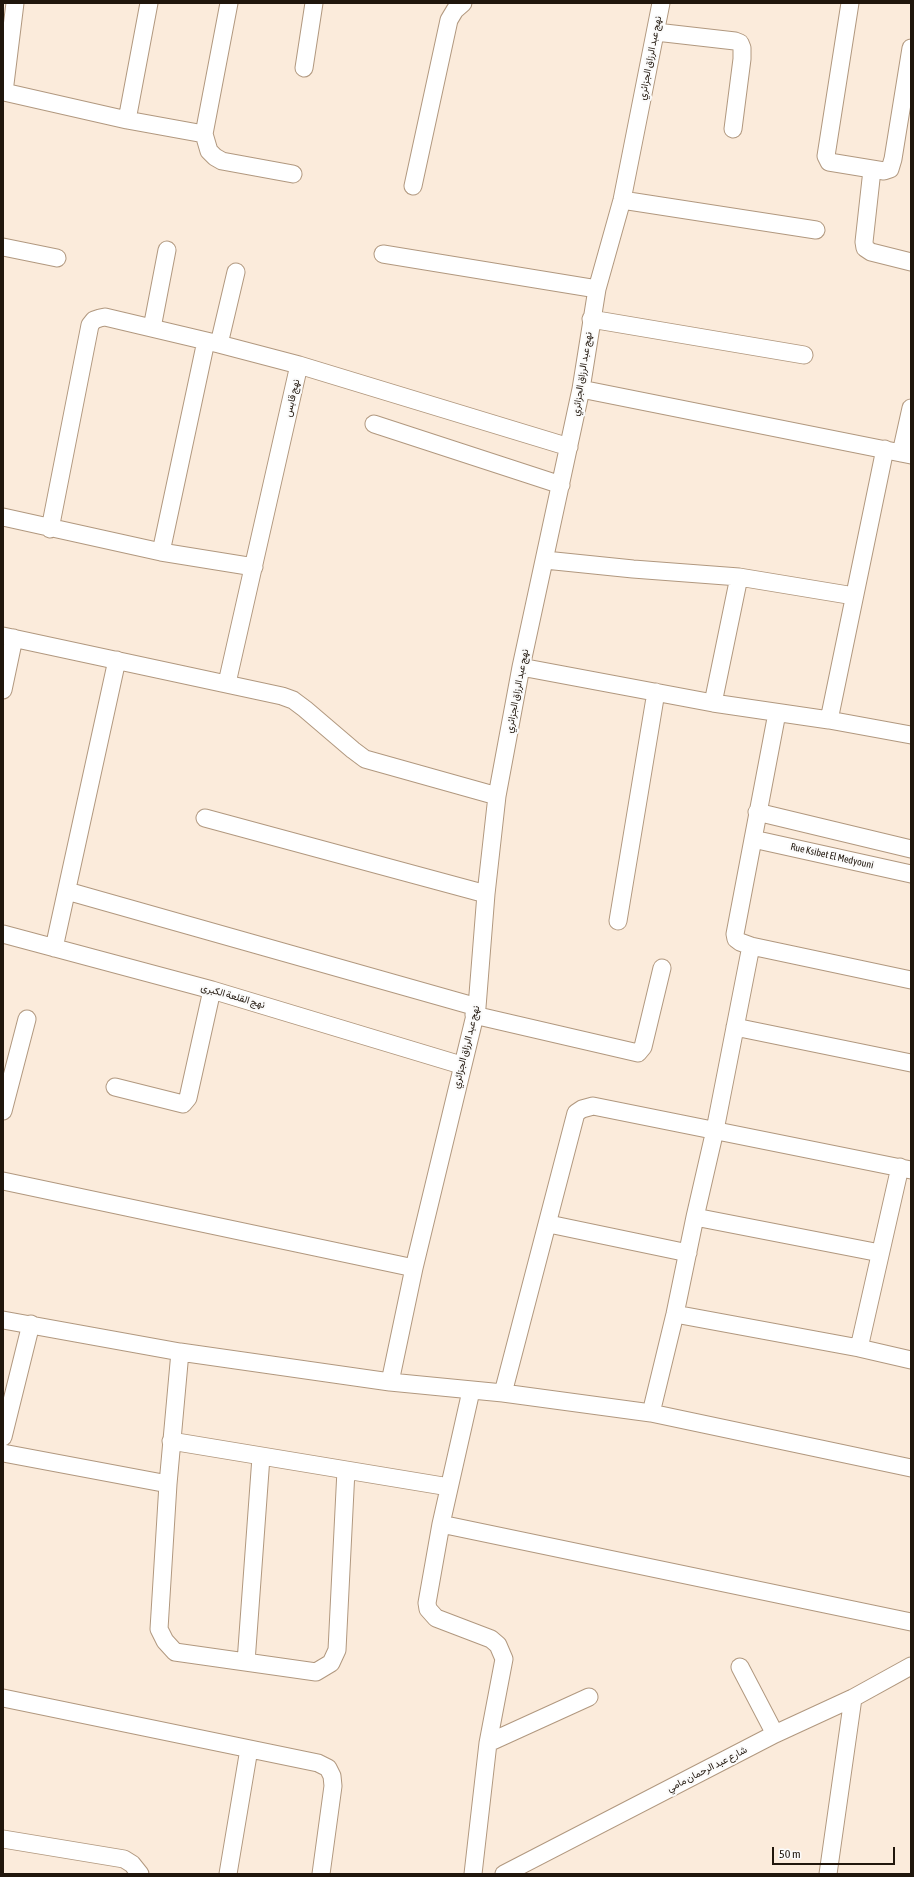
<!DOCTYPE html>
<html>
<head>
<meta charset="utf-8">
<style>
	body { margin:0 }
	#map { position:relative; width:914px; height:1877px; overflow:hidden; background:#fbebdb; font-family:"Asap Condensed",sans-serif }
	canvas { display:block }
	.frame { position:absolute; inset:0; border:4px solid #20160c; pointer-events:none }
	.scale { position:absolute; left:772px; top:1847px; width:123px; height:18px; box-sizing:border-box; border:2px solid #20160c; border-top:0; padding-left:5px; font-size:12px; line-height:14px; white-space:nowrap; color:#20160c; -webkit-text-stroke:3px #fbfbfb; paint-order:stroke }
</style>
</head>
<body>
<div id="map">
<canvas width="914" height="1877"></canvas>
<div class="frame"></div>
<div class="scale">50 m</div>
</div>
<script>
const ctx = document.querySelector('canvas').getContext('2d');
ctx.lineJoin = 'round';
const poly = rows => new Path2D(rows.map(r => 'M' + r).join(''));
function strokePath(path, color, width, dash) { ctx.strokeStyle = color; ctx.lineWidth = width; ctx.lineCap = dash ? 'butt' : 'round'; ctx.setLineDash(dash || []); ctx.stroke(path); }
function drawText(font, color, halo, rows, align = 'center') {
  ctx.font = font + ' "Asap Condensed",Vazirmatn,sans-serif'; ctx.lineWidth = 4; ctx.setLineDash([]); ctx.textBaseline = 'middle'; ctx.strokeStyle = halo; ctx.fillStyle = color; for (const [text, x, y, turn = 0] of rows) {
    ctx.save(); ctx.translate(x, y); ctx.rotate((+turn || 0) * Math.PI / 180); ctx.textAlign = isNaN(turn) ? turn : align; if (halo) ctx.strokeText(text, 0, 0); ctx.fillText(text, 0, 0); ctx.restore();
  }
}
const minor = poly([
	[15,3,4,92,127,120,204,134],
	[229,3,204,134,209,151,215,157,222,161,293,174],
	[850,3,826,156,829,162,884,171,890,169,893,159,911,48],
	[656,32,735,41,740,43,742,48,742,59,733,129],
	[304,68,314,3],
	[127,120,149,3],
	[872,170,864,242,865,248,871,252,911,262],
	[413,186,449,20,455,10,463,3],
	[622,200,816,230],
	[3,247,57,258],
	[383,254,597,289],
	[591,319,804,355],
	[152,328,167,250],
	[219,344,236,272],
	[581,389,911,455],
	[374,424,561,485],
	[901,453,911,408],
	[3,517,161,552,254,567],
	[50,529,90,325,94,320,100,318,105,317,219,344,299,365,569,447],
	[161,552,206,341],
	[545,560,633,569,739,577,854,596],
	[3,636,282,696,293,700,305,709,353,750,365,759,497,796],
	[521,667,713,703,829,720,911,735],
	[227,683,299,365],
	[3,690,14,638],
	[713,703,739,577],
	[829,720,885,449],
	[757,812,911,849],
	[205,818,486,894],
	[753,839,911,874],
	[67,891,477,1007],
	[618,921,656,692],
	[3,934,212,990,461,1065],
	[751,946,911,980],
	[54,948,117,660],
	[474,1015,638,1053,643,1047,662,968],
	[735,1027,911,1063],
	[115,1087,183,1104,188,1098,212,990],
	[3,1111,27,1019],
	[3,1181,414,1268],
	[695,1217,880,1253],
	[549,1224,688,1253],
	[675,1314,859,1348,911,1360],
	[3,1320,180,1352,390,1382,503,1393,651,1413,911,1468],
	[859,1348,900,1167],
	[180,1352,168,1484,159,1629,165,1641,175,1652,316,1672,331,1663,337,1650,346,1470],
	[390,1382,414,1268,477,1007,486,894,497,796,521,667,581,389,597,289,622,200,661,3],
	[471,1391,441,1524,427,1603,428,1609,436,1618,491,1639,498,1645,504,1659,488,1743,473,1874],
	[503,1393,576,1113,582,1109,593,1106,911,1170],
	[651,1413,675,1314,695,1217,715,1130,751,946,740,942,736,939,735,934,777,713],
	[3,1437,31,1324],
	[171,1441,449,1487],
	[3,1453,168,1484],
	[441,1524,911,1622],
	[246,1662,261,1457],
	[740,1667,775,1734],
	[3,1698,318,1763,328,1768,332,1776,333,1786,321,1874],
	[488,1743,589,1697],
	[3,1839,124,1859,132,1864,140,1874],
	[228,1874,249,1749],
	[504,1874,775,1734,853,1698,911,1666],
	[828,1874,853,1698]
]);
strokePath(minor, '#b1987f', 19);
strokePath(minor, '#fff', 17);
drawText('10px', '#20160c', '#fbfbfb', [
	["نهج عبد الرزاق الجزائري",650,58,-79],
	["نهج عبد الرزاق الجزائري",582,374,-81],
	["نهج قابس",292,398,-77],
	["نهج عبد الرزاق الجزائري",517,691,-79],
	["Rue Ksibet El Medyouni",832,856,13],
	["نهج القلعة الكبرى",233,996,16],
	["نهج عبد الرزاق الجزائري",466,1047,-76],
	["شارع عبد الرحمان مامي",707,1769,-27]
]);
</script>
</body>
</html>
